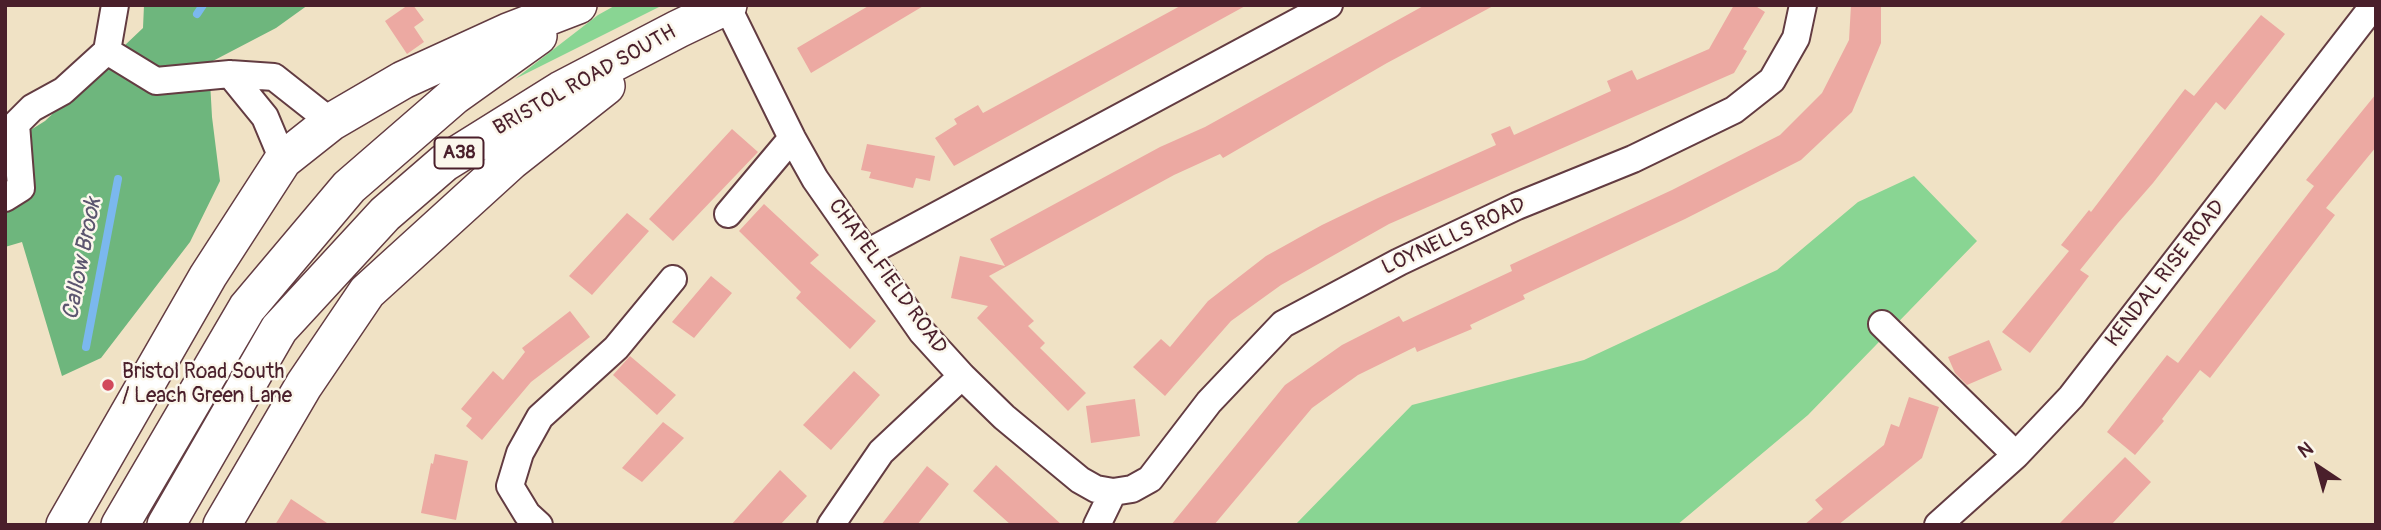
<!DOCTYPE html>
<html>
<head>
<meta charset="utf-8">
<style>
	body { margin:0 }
	#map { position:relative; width:2381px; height:530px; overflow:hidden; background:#f0e2c5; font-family:Pangolin,sans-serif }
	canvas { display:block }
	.frame { position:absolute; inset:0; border:7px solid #4a1f2b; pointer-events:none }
	.north { position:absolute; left:2283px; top:432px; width:70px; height:70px; -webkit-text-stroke:5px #fbf7ec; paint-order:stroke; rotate:324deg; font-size:19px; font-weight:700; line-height:28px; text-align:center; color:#4a1f2b }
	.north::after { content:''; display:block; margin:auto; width:24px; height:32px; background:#4a1f2b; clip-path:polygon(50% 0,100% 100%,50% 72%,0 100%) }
</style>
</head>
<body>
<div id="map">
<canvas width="2381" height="530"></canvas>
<div class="frame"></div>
<div class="north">N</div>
</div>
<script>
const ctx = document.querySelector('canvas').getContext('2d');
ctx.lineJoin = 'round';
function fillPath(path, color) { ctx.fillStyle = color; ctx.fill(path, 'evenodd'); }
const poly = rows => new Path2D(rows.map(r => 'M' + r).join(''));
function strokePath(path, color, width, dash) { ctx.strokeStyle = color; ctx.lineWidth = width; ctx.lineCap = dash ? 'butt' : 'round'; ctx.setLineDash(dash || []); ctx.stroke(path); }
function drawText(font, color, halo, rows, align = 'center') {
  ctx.font = font + ' Pangolin,sans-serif'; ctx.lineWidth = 5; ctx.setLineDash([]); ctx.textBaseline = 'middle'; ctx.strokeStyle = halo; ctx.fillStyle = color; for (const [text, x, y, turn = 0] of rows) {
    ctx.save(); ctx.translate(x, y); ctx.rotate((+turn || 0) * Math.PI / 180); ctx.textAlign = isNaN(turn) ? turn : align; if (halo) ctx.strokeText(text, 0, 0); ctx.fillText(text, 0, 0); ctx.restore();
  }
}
fillPath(poly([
	[616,5,663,5,515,79,598,15],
	[1914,176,1977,241,1808,415,1677,525,1295,525,1412,405,1584,360,1777,270,1858,202]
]), '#89d593');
fillPath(poly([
	[144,5,308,5,276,28,209,63,212,117,220,181,190,242,101,358,62,376,22,242,5,247,5,146,45,121,143,28]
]), '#6eb67d');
strokePath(poly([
	[197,14,203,5],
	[86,347,118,179]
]), '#7bb8ee', 8);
fillPath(poly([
	[408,5,413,5,424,20,414,27,424,42,407,54,385,21],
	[870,5,925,5,811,73,797,48],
	[1182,5,1247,5,954,166,935,138,957,124,954,119,978,105,983,113],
	[1425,5,1495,5,1387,63,1223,158,1220,154,1174,175,989,276,1034,321,1028,326,1045,343,1040,348,1086,393,1068,411,977,318,988,306,951,298,960,256,1005,266,990,239,1160,147,1205,127],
	[1734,5,1754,5,1765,12,1743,49,1747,51,1734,73,1389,224,1281,285,1231,321,1165,396,1133,367,1161,339,1170,347,1208,301,1266,256,1322,225,1378,198,1496,145,1491,134,1510,126,1514,135,1611,91,1607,81,1632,70,1637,80,1709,49],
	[1851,5,1881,5,1881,43,1852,112,1801,160,1685,219,1523,295,1525,299,1470,325,1472,329,1417,352,1415,347,1358,375,1312,408,1214,525,1171,525,1285,385,1342,345,1399,316,1403,322,1512,271,1510,265,1672,190,1780,135,1822,93,1849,40],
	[2261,15,2285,34,2225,110,2216,102,2153,183,2118,223,2080,270,2089,276,2030,353,2002,332,2069,251,2061,245,2089,210,2091,212,2185,89,2194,96],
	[2376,94,2376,147,2326,208,2335,215,2210,378,2200,370,2162,419,2164,421,2135,455,2107,432,2167,355,2178,363,2314,186,2306,180],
	[732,129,758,152,673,241,649,219],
	[867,144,935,156,930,181,916,178,913,188,869,178,871,172,861,170],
	[764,204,819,255,810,263,876,321,850,349,796,298,801,292,739,231],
	[627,213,649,231,592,295,569,276],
	[711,276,732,293,694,338,672,322],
	[570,311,590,337,531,382,482,440,466,426,472,418,461,409,493,371,503,380,525,352,522,348],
	[1989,340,2002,370,1967,385,1955,373,1948,357],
	[630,356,676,395,657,415,613,375],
	[854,371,880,395,831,450,803,425],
	[1909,397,1939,407,1922,458,1838,525,1804,525,1823,509,1815,500,1884,445,1891,424,1899,427],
	[1135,399,1140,436,1091,443,1086,406],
	[663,422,684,438,642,482,622,468],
	[435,454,468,461,456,520,421,513,431,463,433,464],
	[2125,457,2151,482,2111,525,2058,525],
	[996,465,1062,525,1011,525,973,491],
	[927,466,949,484,917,525,881,525],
	[780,470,807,496,780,525,731,525],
	[291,499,330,525,275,525]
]), '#eca9a2');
const minor = poly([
	[727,6,792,138,815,179,922,332,962,376,1004,417,1080,480,1096,489,1113,492,1132,489,1150,479,1209,402,1283,324,1399,262,1517,206,1633,159,1734,110,1772,80,1796,38,1803,5],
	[107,51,156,81,230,74,274,77,331,122],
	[230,74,265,117,283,160],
	[5,198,21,188,16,124,32,108,63,91,107,51,115,5],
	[728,214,792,138],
	[867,253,1329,5],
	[1882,324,2016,455],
	[539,525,527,514,510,486,520,453,540,417,616,348,673,279],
	[831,525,881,452,962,376],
	[1097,525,1113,492],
	[1938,525,2016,455,2071,397,2374,5]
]);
const highway = poly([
	[65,525,208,276,283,160,331,122,403,80,508,32,578,5],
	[120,525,247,308,349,187,454,96,538,36],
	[166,525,279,329,385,214,444,163,561,90,678,29,728,5],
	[222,525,304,385,367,292,511,161,606,86]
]);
strokePath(minor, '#633c42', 30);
strokePath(highway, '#633c42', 40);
strokePath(minor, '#fff', 26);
strokePath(highway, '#fff', 37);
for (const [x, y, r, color] of [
	[108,385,7,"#d1495b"]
]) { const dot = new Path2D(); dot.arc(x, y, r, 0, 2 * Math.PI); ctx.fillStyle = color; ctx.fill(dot); strokePath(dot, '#fbf7ec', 2.5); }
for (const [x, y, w] of [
	[459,153,49]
]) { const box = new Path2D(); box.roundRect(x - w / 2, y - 15.5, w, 31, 5); ctx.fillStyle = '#fbf7ec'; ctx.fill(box); strokePath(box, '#4a1f2b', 2); }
drawText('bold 19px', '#4a1f2b', null, [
	["A38",459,153]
]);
drawText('21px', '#4a1f2b', '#fbf7ec', [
	["BRISTOL ROAD SOUTH",585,81,-29],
	["LOYNELLS ROAD",1454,237,-25],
	["KENDAL RISE ROAD",2166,274,-52],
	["CHAPELFIELD ROAD",887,277,54]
]);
drawText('21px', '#4a1f2b', '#fbf7ec', [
	["Bristol Road South",122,373],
	["/ Leach Green Lane",122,397]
], 'left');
drawText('italic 23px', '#5b556f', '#fbf7ec', [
	["Callow Brook",83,259,-79]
]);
</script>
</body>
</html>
